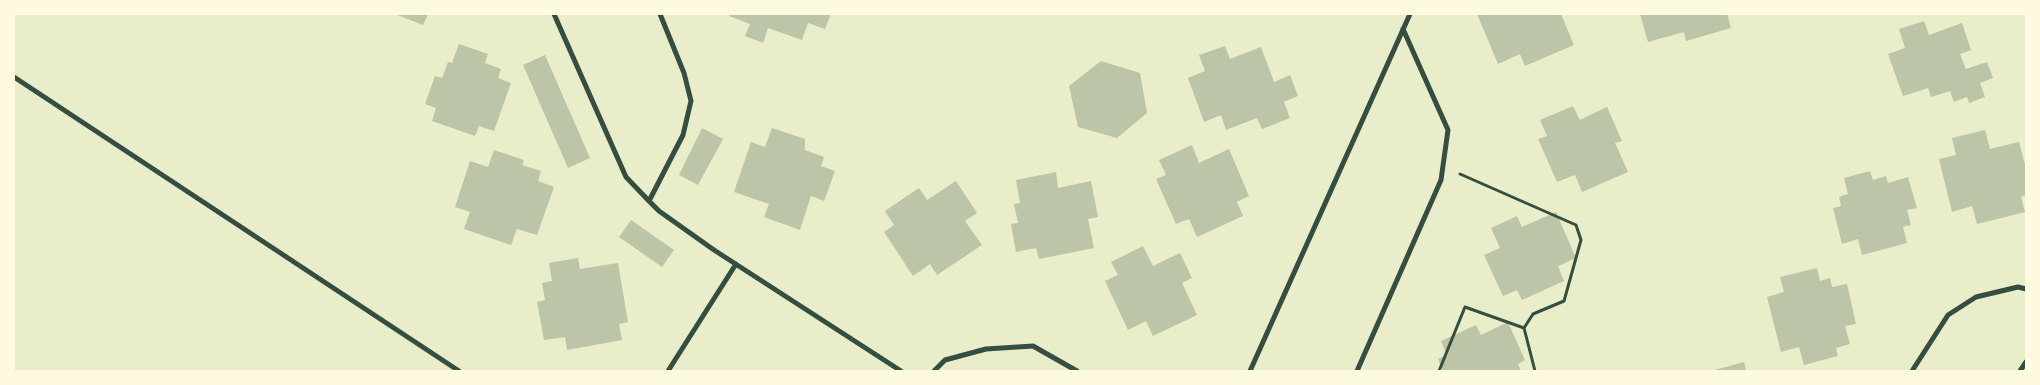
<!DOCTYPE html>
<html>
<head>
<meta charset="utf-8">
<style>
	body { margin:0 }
	#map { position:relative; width:2040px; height:385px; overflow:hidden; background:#e9edc9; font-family:Roboto,sans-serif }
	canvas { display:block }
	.frame { position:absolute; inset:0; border:15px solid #fefae0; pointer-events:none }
</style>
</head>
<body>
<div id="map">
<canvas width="2040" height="385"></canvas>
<div class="frame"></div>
</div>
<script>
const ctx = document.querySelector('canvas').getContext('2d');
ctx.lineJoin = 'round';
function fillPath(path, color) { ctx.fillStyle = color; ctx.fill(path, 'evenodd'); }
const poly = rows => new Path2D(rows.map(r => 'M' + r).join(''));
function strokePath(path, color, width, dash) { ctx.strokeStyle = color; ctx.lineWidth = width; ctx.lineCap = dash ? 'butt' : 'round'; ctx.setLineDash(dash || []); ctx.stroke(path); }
fillPath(poly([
	[395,14,428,14,423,25],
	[730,14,831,14,825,29,808,23,802,40,768,28,763,43,745,36,750,24,729,16],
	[1477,14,1561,14,1574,45,1525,66,1520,54,1498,64],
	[1640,14,1727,14,1731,28,1686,41,1684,32,1648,42],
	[1924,21,1929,35,1962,23,1971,50,1960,54,1966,69,1987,62,1993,78,1980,83,1985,97,1969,103,1967,97,1954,102,1950,91,1931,97,1928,88,1903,96,1888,54,1905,48,1899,29],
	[459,44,488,54,485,63,501,69,498,78,511,83,494,131,479,126,475,136,432,121,436,108,425,104,435,76,442,78,448,62,452,63],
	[1225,46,1230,59,1261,47,1274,82,1290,75,1298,96,1284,102,1290,118,1262,129,1257,118,1226,130,1221,115,1204,122,1188,78,1205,71,1199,55],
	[545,55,590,158,568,168,523,65],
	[1101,61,1140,73,1147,113,1117,138,1078,127,1069,86],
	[1573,106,1580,120,1607,107,1622,141,1615,143,1628,172,1582,192,1575,175,1557,182,1538,139,1547,136,1540,120],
	[702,128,723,139,698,185,679,175],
	[772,128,805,139,805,150,824,157,821,166,835,171,824,201,811,196,800,230,764,217,769,204,734,192,751,142,765,147],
	[1985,130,1990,149,2019,142,2026,168,2026,195,2021,197,2025,212,1977,224,1972,206,1952,212,1939,159,1956,155,1952,138],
	[1192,145,1199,163,1229,149,1249,196,1237,202,1243,216,1197,237,1189,219,1176,224,1156,179,1166,175,1159,160],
	[494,150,524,160,522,165,541,171,538,181,554,187,537,235,517,229,511,245,464,229,470,212,455,207,470,161,488,167],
	[1870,171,1873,180,1886,176,1888,183,1908,177,1917,208,1907,210,1911,225,1903,227,1907,243,1862,255,1858,239,1842,244,1833,208,1841,206,1839,197,1848,194,1844,178],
	[1056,172,1058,188,1091,181,1098,217,1088,219,1094,248,1039,259,1036,248,1016,252,1011,224,1018,223,1014,204,1020,203,1016,180],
	[956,181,977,213,965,221,982,245,937,275,930,264,913,276,884,232,894,225,885,211,919,188,927,200],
	[1556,212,1576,258,1558,266,1564,281,1522,300,1517,290,1503,296,1484,255,1500,248,1491,228,1517,216,1522,227],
	[631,220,674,250,662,267,619,237],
	[1143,246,1153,266,1180,253,1192,278,1182,283,1197,315,1153,336,1146,321,1128,330,1105,281,1118,275,1111,262],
	[578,258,580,269,618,263,628,322,619,324,622,340,567,350,565,337,544,340,537,302,545,300,542,283,552,281,549,263],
	[1817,268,1820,281,1830,278,1832,287,1847,284,1856,324,1845,326,1850,344,1836,348,1838,356,1804,365,1799,347,1781,352,1767,297,1784,292,1780,277],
	[1508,322,1525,360,1518,364,1521,371,1443,371,1438,359,1447,355,1441,341,1476,325,1481,335],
	[1744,362,1746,371,1711,371]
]), '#bcc5a7');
strokePath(poly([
	[1524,328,1535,371],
	[1439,371,1465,307,1524,328,1533,314,1564,301,1581,240,1576,225,1460,174]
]), '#344e41', 3);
strokePath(poly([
	[554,14,626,177,649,201,659,211,714,250,901,371],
	[14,77,459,371],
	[649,201,683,135,691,101,684,73,660,14],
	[668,371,736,264],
	[934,371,945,360,986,349,1033,346,1077,371],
	[1250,371,1410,14],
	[1357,371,1441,180,1448,130,1403,29],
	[1912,371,1948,315,1976,297,2018,287,2026,289],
	[2020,371,2026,362]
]), '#344e41', 5);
</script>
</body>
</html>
